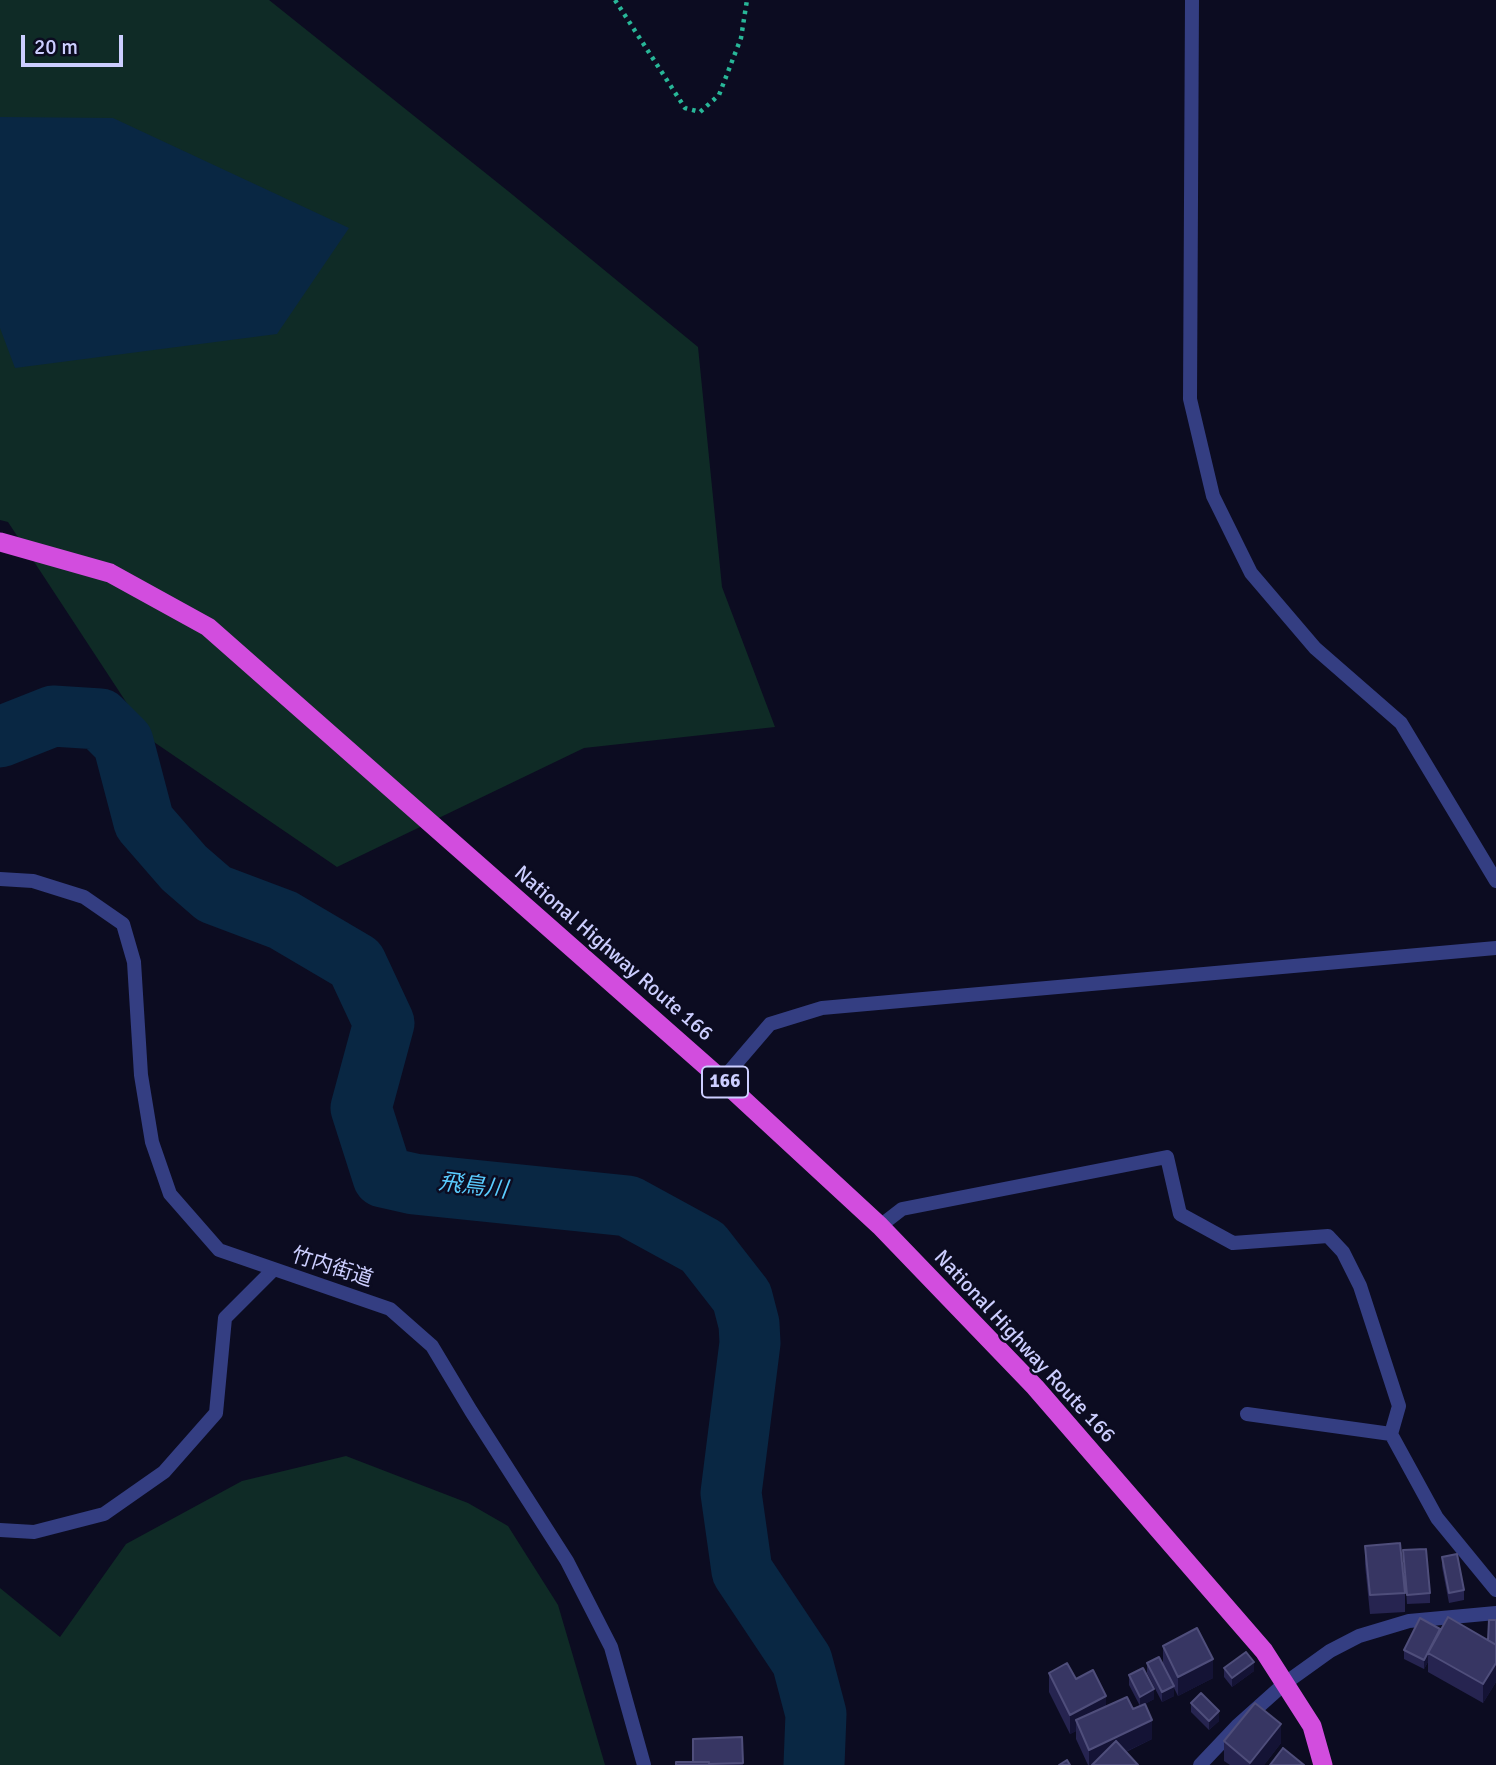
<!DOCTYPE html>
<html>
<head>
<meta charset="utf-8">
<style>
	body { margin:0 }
	#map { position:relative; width:1496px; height:1765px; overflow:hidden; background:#0c0c21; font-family:Signika,sans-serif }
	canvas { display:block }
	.scale { position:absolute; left:21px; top:35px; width:102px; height:32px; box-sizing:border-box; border:4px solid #ccceff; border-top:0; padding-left:9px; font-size:21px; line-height:24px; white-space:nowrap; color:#ccceff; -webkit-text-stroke:5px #0c0c21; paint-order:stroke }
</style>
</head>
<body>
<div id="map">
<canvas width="1496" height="1765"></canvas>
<div class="scale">20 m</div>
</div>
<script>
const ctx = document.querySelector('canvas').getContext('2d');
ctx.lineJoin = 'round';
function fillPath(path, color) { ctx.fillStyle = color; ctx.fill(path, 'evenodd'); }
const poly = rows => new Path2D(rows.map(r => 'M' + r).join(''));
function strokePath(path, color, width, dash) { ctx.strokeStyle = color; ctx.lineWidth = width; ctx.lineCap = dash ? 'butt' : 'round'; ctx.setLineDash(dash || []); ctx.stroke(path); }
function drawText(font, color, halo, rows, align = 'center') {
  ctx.font = font + ' Signika,"Noto Sans JP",sans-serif'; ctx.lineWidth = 5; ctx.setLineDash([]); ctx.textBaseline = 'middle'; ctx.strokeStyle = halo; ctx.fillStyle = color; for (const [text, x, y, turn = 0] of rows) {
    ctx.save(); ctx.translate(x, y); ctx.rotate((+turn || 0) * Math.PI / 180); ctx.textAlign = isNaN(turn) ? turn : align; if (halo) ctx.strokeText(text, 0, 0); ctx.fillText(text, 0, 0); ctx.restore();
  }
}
fillPath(poly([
	[0,0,269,0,508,191,698,347,722,587,775,727,584,748,337,867,151,740,8,522,0,520],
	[346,1456,468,1503,508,1526,558,1605,605,1765,0,1765,0,1588,60,1637,126,1544,242,1481]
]), '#0f2b26');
fillPath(poly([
	[0,117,113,118,349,228,277,334,15,368,0,328]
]), '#092743');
strokePath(poly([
	[0,737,53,716,100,719,123,742,144,822,184,868,214,894,283,920,356,963,384,1023,361,1108,383,1177,414,1184,628,1206,703,1247,742,1297,749,1324,750,1343,731,1493,742,1571,802,1661,816,1714,814,1765]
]), '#092743', 61);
strokePath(poly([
	[615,0,685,108,700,112,719,95,741,38,747,0]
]), '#28b798', 4.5, [3.5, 5]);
strokePath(poly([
	[1192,0,1190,399,1213,496,1251,573,1315,648,1401,723,1496,881],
	[0,879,33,881,84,897,123,924,134,962,141,1075,152,1142,170,1194,219,1250,390,1309,432,1346,471,1411,567,1561,611,1647,644,1765],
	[880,1226,902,1209,1167,1157,1180,1214,1233,1243,1328,1236,1343,1252,1360,1286,1399,1406,1391,1434],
	[1247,1414,1391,1434,1437,1518,1496,1590],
	[0,1530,34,1532,104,1514,164,1472,216,1413,225,1318,273,1270],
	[1200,1765,1237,1726,1284,1684,1330,1651,1359,1636,1409,1621,1496,1613]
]), '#343e82', 14);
strokePath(poly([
	[722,1080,770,1024,822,1008,1496,948]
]), '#343e82', 14);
strokePath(poly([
	[0,542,110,573,208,627,722,1080,880,1226,1035,1387,1264,1651,1312,1726,1323,1765]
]), '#d24dde', 19);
fillPath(poly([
	[1365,1546,1405,1593,1405,1612,1370,1614,1365,1565],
	[1403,1550,1430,1593,1430,1603,1407,1604],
	[1442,1557,1464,1590,1464,1600,1449,1603,1442,1567],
	[1496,1620,1496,1682,1483,1703,1428,1672,1428,1662,1424,1669,1404,1659,1404,1650,1440,1632,1488,1640],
	[1163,1646,1213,1678,1178,1696,1174,1688,1174,1696,1162,1702,1147,1673,1147,1663,1163,1665],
	[1224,1668,1254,1671,1232,1687,1224,1677],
	[1049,1673,1076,1679,1106,1706,1133,1709,1140,1706,1129,1685,1129,1675,1154,1699,1143,1705,1152,1739,1126,1752,1138,1765,1088,1765,1076,1739,1076,1731,1070,1734,1049,1692],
	[1191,1703,1219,1721,1209,1730,1191,1712],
	[742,1737,743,1765,676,1765,693,1762],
	[1224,1741,1281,1743,1264,1765,1230,1765,1224,1761]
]), '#262450');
fillPath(poly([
	[1440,1629,1440,1638,1428,1653,1428,1662,1424,1669,1424,1660],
	[1213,1659,1213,1678,1178,1696,1178,1677],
	[1254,1662,1254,1671,1232,1687,1232,1678],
	[1496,1663,1496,1682,1483,1703,1483,1684],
	[1174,1686,1174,1696,1162,1702,1162,1692],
	[1154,1689,1154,1699,1140,1707,1140,1697],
	[1106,1696,1106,1715,1076,1720,1076,1731,1070,1734,1070,1715],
	[1219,1711,1219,1721,1209,1730,1209,1721],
	[1152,1720,1152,1739,1098,1765,1089,1765,1089,1750],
	[1281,1724,1281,1743,1264,1765,1250,1765,1250,1763]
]), '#141335');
const building = poly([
	[1400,1543,1405,1593,1370,1595,1365,1546,1400,1543],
	[1426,1549,1430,1593,1407,1595,1403,1550,1426,1549],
	[1457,1554,1464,1590,1449,1593,1442,1557,1457,1554],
	[1448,1617,1496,1645,1496,1663,1483,1684,1428,1653,1448,1617],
	[1420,1618,1440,1629,1424,1660,1404,1650,1420,1618],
	[1489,1620,1496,1620,1496,1645,1488,1640,1489,1620],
	[1197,1628,1213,1659,1178,1677,1163,1646,1197,1628],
	[1246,1652,1254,1662,1232,1678,1224,1668,1246,1652],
	[1159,1657,1174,1686,1162,1692,1147,1663,1159,1657],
	[1067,1663,1076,1679,1093,1670,1106,1696,1070,1715,1049,1673,1067,1663],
	[1143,1668,1154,1689,1140,1697,1129,1675,1143,1668],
	[1201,1693,1219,1711,1209,1721,1191,1703,1201,1693],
	[1127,1697,1133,1709,1145,1704,1152,1720,1089,1750,1076,1720,1127,1697],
	[1255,1703,1281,1724,1250,1763,1224,1741,1255,1703],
	[742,1737,743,1763,709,1764,709,1762,693,1762,693,1739,742,1737],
	[1116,1741,1138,1765,1092,1765,1116,1741],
	[1283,1748,1304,1765,1270,1765,1283,1748],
	[1067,1760,1070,1765,1059,1765,1067,1760],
	[676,1762,709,1762,709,1765,676,1765,676,1762]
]);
fillPath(building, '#373663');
strokePath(building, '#4f4e7b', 2);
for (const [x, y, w] of [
	[725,1082,46]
]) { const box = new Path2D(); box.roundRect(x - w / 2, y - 15.5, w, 31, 5); ctx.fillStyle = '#0c0c21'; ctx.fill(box); strokePath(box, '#ccceff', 2); }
drawText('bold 19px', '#ccceff', null, [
	["166",725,1082]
]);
drawText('21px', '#ccceff', '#0c0c21', [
	["National Highway Route 166",613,954,41],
	["竹内街道",332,1268,18],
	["National Highway Route 166",1024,1347,47]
]);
drawText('italic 23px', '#5accff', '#0c0c21', [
	["飛鳥川",473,1187,7]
]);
</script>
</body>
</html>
